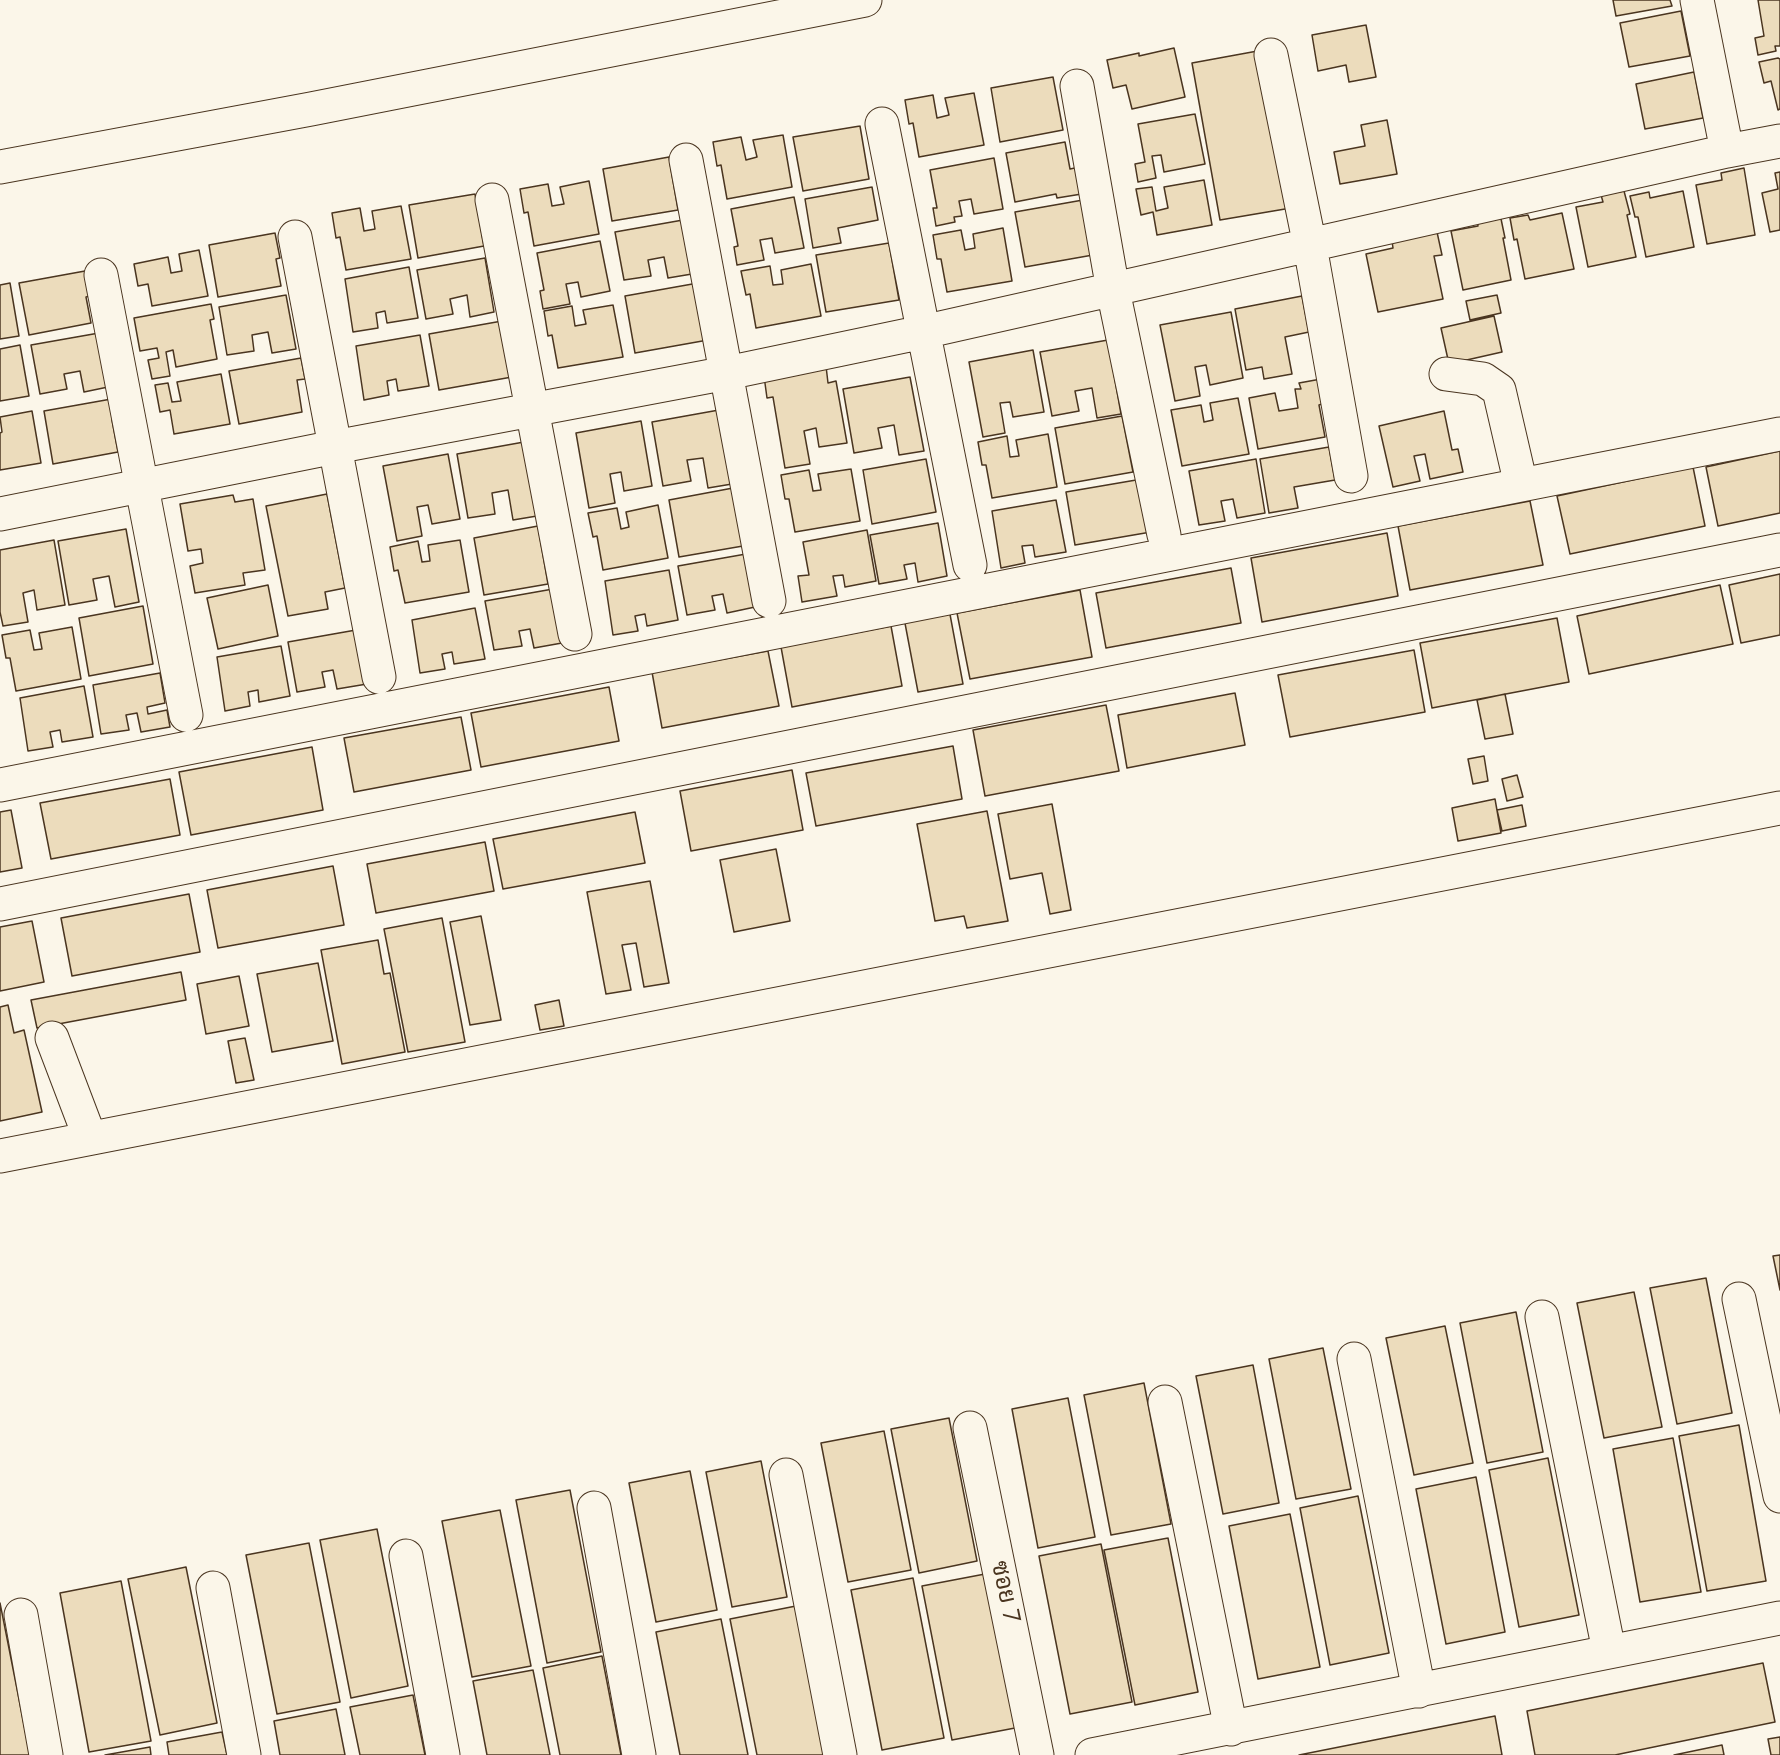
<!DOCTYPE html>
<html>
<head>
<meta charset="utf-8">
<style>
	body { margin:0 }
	canvas { display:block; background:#fbf6e9 }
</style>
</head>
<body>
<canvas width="1780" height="1755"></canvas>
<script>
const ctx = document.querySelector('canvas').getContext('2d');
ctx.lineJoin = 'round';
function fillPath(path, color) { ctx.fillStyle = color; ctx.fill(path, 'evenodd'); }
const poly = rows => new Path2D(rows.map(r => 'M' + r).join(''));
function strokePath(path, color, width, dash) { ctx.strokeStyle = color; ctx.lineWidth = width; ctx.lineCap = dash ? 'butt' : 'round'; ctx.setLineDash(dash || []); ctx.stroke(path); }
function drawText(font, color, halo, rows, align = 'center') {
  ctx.font = font + ' Jost,Sarabun,sans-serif'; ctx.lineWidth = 4.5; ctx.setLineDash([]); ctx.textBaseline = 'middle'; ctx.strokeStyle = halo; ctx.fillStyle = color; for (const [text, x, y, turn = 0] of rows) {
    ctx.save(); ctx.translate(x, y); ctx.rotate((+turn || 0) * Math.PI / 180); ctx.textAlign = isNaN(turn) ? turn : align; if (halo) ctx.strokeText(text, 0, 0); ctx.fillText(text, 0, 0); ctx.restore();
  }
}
const building = poly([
	[1613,0,1670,0,1672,6,1616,16,1613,0],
	[1758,0,1780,0,1780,46,1775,46,1776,51,1758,55,1755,38,1764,36,1758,0],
	[1681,11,1690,56,1629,67,1620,23,1681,11],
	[1366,25,1376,77,1349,82,1346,65,1318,71,1312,35,1366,25],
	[1174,48,1185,97,1132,109,1126,85,1113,88,1107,60,1139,53,1139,56,1174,48],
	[1263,50,1291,208,1220,220,1192,63,1263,50],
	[1778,58,1780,59,1780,109,1778,110,1771,81,1764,83,1759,62,1778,58],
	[1694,72,1703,118,1645,129,1636,84,1694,72],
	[1053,77,1063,130,1000,142,991,88,1053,77],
	[974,93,984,145,919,157,913,123,909,124,905,100,933,95,937,118,949,115,945,98,974,93],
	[1195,114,1205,164,1164,172,1161,155,1152,156,1156,178,1138,182,1135,164,1145,162,1138,124,1195,114],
	[1387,120,1397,174,1340,184,1334,152,1365,146,1361,125,1387,120],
	[860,126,869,179,803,191,793,137,860,126],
	[783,135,792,187,727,199,721,165,717,166,713,142,741,137,746,160,757,157,753,140,783,135],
	[1065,142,1070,169,1089,165,1094,192,1057,198,1056,194,1015,202,1006,153,1065,142],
	[669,157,678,210,612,221,603,169,669,157],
	[994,158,1003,209,974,214,971,199,959,201,962,216,954,217,955,222,936,226,933,208,937,208,930,170,994,158],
	[1744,168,1755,235,1707,244,1696,185,1722,180,1721,173,1744,168],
	[1780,172,1780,230,1770,232,1762,193,1778,189,1775,173,1780,172],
	[1204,180,1212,225,1157,235,1153,212,1141,215,1136,189,1152,187,1156,211,1168,208,1164,187,1204,180],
	[589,181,599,234,534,246,528,212,524,213,520,189,548,184,552,206,564,204,560,187,589,181],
	[872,187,878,220,838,228,841,243,813,248,805,199,872,187],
	[1624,191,1630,214,1627,215,1636,257,1588,267,1576,207,1603,202,1601,195,1624,191],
	[1683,191,1694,247,1646,257,1638,217,1635,217,1630,196,1649,192,1650,198,1683,191],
	[475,194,484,246,418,258,409,205,475,194],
	[794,197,804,248,775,253,772,238,760,240,764,260,737,265,734,247,738,246,731,209,794,197],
	[1083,200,1093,255,1025,267,1015,212,1083,200],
	[401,206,411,259,346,270,340,237,336,238,332,213,360,208,364,231,375,229,372,211,401,206],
	[1562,213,1574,269,1525,279,1517,239,1514,240,1510,218,1528,215,1530,220,1562,213],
	[1500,214,1505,238,1503,238,1511,280,1463,290,1451,231,1478,226,1477,219,1500,214],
	[683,220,692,274,668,278,664,257,648,260,651,276,624,280,615,232,683,220],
	[1003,228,1012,281,947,292,941,259,937,259,933,235,961,230,965,250,975,248,973,234,1003,228],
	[1437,232,1442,255,1434,256,1443,299,1378,312,1366,254,1393,248,1392,241,1437,232],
	[275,233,280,258,276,259,281,286,218,297,209,245,275,233],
	[600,241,610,291,581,297,578,282,566,284,570,304,543,309,540,291,544,290,537,253,600,241],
	[889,243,899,300,826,312,816,255,889,243],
	[199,250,208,296,152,306,148,284,138,286,134,264,168,257,171,273,182,271,179,254,199,250],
	[485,258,494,312,470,317,467,295,450,299,453,314,426,319,417,270,485,258],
	[811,264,821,316,756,328,750,294,746,295,741,271,770,266,773,285,783,284,781,270,811,264],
	[409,267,418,318,387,323,385,311,376,313,378,328,353,332,345,279,409,267],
	[85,271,90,296,86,297,91,323,29,335,19,283,85,271],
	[10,283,19,336,0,339,0,285,10,283],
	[698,283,708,340,635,353,625,296,698,283],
	[286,295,296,349,272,353,268,332,252,335,254,351,227,355,219,307,286,295],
	[1497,295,1501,313,1470,320,1466,301,1497,295],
	[1302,296,1309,332,1285,337,1292,374,1264,379,1262,367,1246,370,1235,309,1302,296],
	[211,304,214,319,210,320,217,359,176,367,173,350,166,352,170,376,152,379,148,360,159,358,157,348,140,351,134,318,211,304],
	[613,305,623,357,558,368,552,335,548,336,544,311,572,306,575,326,586,324,583,310,613,305],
	[1231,312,1243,378,1210,385,1206,365,1195,367,1200,396,1175,401,1160,325,1231,312],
	[1494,316,1502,352,1449,364,1441,328,1494,316],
	[502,321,512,377,439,390,429,334,502,321],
	[99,333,108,387,84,392,80,371,64,374,67,389,40,394,31,345,99,333],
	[420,335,429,386,398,391,396,379,387,381,389,395,364,400,356,346,420,335],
	[1108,340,1121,414,1097,418,1092,388,1075,391,1079,411,1052,416,1040,352,1108,340],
	[20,345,29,396,0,401,0,349,20,345],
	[1033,350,1044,412,1013,417,1010,402,1000,403,1005,433,983,437,969,362,1033,350],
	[301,358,305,379,297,380,302,412,239,424,229,371,301,358],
	[826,366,828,383,836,381,847,443,819,447,816,428,804,431,810,464,785,468,773,397,767,398,764,376,826,366],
	[221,374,230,424,174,434,170,410,160,412,155,385,168,383,172,402,181,401,177,382,221,374],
	[910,377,924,451,899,455,894,425,878,428,882,448,854,453,843,389,910,377],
	[1321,379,1325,403,1319,405,1325,437,1258,449,1249,398,1275,393,1279,411,1298,408,1295,389,1301,389,1299,383,1321,379],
	[117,398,121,419,112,420,118,452,53,464,44,411,117,398],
	[1238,398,1249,454,1182,466,1171,410,1201,405,1204,422,1213,420,1210,403,1238,398],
	[719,410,732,484,708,488,703,458,687,460,691,481,663,486,652,422,719,410],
	[32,411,41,463,0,470,0,433,2,432,0,417,32,411],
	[1444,411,1452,450,1458,449,1463,472,1430,479,1425,454,1414,456,1420,481,1393,487,1379,426,1444,411],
	[1122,416,1133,472,1065,484,1055,428,1122,416],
	[641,421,652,486,624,491,621,472,610,474,615,503,589,508,576,433,641,421],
	[1048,434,1057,487,992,498,986,465,982,465,978,442,1007,436,1010,457,1019,456,1016,440,1048,434],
	[524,442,537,516,513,520,508,490,492,493,495,514,468,518,457,454,524,442],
	[1329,447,1335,480,1294,487,1298,508,1269,513,1260,459,1329,447],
	[1780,451,1780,513,1718,526,1706,467,1780,451],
	[448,454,460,519,432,524,428,505,417,507,422,536,397,541,383,466,448,454],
	[926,459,936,512,872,524,863,470,926,459],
	[1256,459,1265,513,1237,518,1233,499,1221,501,1225,521,1199,525,1189,471,1256,459],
	[1693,467,1705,526,1570,554,1557,496,1693,467],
	[851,469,860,521,795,532,789,499,785,499,781,475,809,470,813,491,821,490,818,474,851,469],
	[1142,479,1151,532,1075,545,1066,492,1142,479],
	[733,488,743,546,679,557,669,500,733,488],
	[327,494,345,588,325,592,328,609,288,616,266,506,327,494],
	[233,495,235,502,253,499,265,570,243,573,245,585,195,593,190,566,203,563,201,549,188,551,180,504,233,495],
	[1056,500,1066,552,1035,557,1033,545,1022,546,1025,563,1001,568,992,511,1056,500],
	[1530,501,1543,565,1410,590,1398,526,1530,501],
	[658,505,668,558,603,570,597,536,593,537,588,513,617,508,621,529,629,527,626,512,658,505],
	[938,523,947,576,918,582,915,563,904,565,907,579,879,584,870,535,938,523],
	[538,526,548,584,484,595,474,538,538,526],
	[126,529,139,602,115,607,109,576,93,579,97,600,69,605,58,541,126,529],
	[867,530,876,581,845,587,843,575,833,576,837,596,802,602,798,576,809,575,803,542,867,530],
	[1387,533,1398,596,1262,622,1251,558,1387,533],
	[54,540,65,605,37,610,34,590,23,593,28,622,3,626,0,612,0,550,54,540],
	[460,540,469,592,405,603,398,570,394,571,390,547,418,541,422,562,430,561,428,545,460,540],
	[746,554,755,607,727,613,723,594,712,596,715,610,687,615,678,566,746,554],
	[1231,568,1241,623,1106,648,1096,593,1231,568],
	[669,570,678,620,647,626,645,614,635,616,638,631,613,635,605,581,669,570],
	[1780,574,1780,635,1741,643,1729,585,1780,574],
	[268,585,278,636,218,649,207,598,268,585],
	[1720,585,1733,644,1589,674,1577,616,1720,585],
	[553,589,562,643,534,648,530,629,519,631,522,646,494,650,485,601,553,589],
	[1080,590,1092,657,970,679,957,613,1080,590],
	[143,606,153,664,89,676,79,618,143,606],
	[475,608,485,659,454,664,452,652,442,654,445,669,420,673,412,620,475,608],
	[949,609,963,684,918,692,904,618,949,609],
	[1557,618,1569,682,1432,708,1420,643,1557,618],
	[891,626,902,686,792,707,781,647,891,626],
	[72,627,81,679,16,691,10,658,6,658,2,635,30,630,34,650,42,649,39,633,72,627],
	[356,630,373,683,337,689,333,670,322,672,325,687,297,692,288,642,356,630],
	[281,646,290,696,259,702,258,690,248,692,250,706,225,711,217,657,281,646],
	[1414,650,1425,712,1290,737,1278,675,1414,650],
	[768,651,779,706,662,728,652,672,768,651],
	[160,673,165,703,147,707,148,714,167,710,170,727,141,732,137,713,126,715,129,730,101,734,93,685,160,673],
	[84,686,93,737,62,742,60,730,50,732,53,747,28,751,20,698,84,686],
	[609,687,619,741,481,767,471,713,609,687],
	[1235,693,1245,745,1127,768,1118,715,1235,693],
	[1505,694,1513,734,1485,739,1477,700,1505,694],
	[1106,705,1119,771,985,796,973,730,1106,705],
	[461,717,471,770,354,792,344,738,461,717],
	[953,746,962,799,816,826,806,773,953,746],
	[312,747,323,810,191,835,179,772,312,747],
	[1484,756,1488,781,1473,784,1468,759,1484,756],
	[792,770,803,830,691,851,680,791,792,770],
	[1517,775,1523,797,1507,801,1502,779,1517,775],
	[170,779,180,835,51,859,40,803,170,779],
	[1495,799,1501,833,1458,841,1452,808,1495,799],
	[1052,804,1071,910,1050,914,1042,873,1010,879,998,814,1052,804],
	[1522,805,1526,826,1502,831,1497,810,1522,805],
	[11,810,22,868,0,872,0,812,11,810],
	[987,811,1008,921,967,928,964,916,935,921,917,824,987,811],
	[635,812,645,863,503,889,493,839,635,812],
	[485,842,494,891,376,913,367,864,485,842],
	[776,849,790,921,734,932,720,860,776,849],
	[333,866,344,925,218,948,207,890,333,866],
	[650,881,669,983,644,987,636,943,622,945,631,990,606,994,587,892,650,881],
	[189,894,200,952,72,976,61,918,189,894],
	[481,916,501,1020,470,1025,450,922,481,916],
	[442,918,465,1042,408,1052,384,929,442,918],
	[32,921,44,982,0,991,0,927,32,921],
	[378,940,384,974,390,973,405,1052,342,1064,321,950,378,940],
	[318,963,333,1041,272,1052,257,974,318,963],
	[181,972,186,1000,37,1028,31,1000,181,972],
	[239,976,249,1026,206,1034,197,984,239,976],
	[559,1000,564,1026,540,1030,535,1005,559,1000],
	[8,1005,14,1033,24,1030,42,1112,0,1121,0,1007,8,1005],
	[245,1038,254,1080,236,1083,228,1041,245,1038],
	[1780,1255,1780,1290,1773,1256,1780,1255],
	[1706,1278,1732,1413,1677,1424,1650,1288,1706,1278],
	[1634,1292,1662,1427,1604,1438,1577,1303,1634,1292],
	[1516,1312,1543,1452,1487,1463,1460,1323,1516,1312],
	[1445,1326,1473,1463,1414,1475,1386,1338,1445,1326],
	[1323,1348,1351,1489,1296,1499,1269,1359,1323,1348],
	[1253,1365,1279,1503,1223,1514,1196,1376,1253,1365],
	[1144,1383,1171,1524,1111,1535,1084,1395,1144,1383],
	[1068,1398,1095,1537,1038,1548,1012,1409,1068,1398],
	[949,1418,977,1561,919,1573,891,1429,949,1418],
	[1739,1425,1766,1581,1707,1591,1679,1436,1739,1425],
	[884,1431,911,1570,848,1582,821,1443,884,1431],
	[1673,1438,1701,1592,1640,1602,1613,1449,1673,1438],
	[1548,1458,1579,1615,1519,1627,1489,1470,1548,1458],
	[761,1461,787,1597,732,1607,706,1472,761,1461],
	[690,1471,717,1610,656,1622,629,1483,690,1471],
	[1476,1477,1505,1632,1446,1644,1416,1489,1476,1477],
	[570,1490,601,1652,547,1663,516,1500,570,1490],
	[1358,1496,1389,1653,1330,1665,1300,1508,1358,1496],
	[500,1510,531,1666,472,1677,442,1521,500,1510],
	[1290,1514,1320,1667,1258,1679,1229,1526,1290,1514],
	[377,1529,408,1686,351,1698,320,1540,377,1529],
	[1168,1538,1198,1692,1135,1705,1104,1550,1168,1538],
	[309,1543,340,1702,277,1714,246,1555,309,1543],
	[1101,1544,1132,1702,1070,1714,1039,1556,1101,1544],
	[186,1567,217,1723,160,1735,128,1579,186,1567],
	[985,1574,1015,1728,952,1740,922,1586,985,1574],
	[913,1578,944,1738,882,1750,851,1590,913,1578],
	[121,1581,151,1741,89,1752,60,1593,121,1581],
	[0,1603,30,1755,0,1755,0,1603],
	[796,1606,825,1755,757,1755,730,1619,796,1606],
	[721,1619,748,1755,680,1755,656,1632,721,1619],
	[602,1656,621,1755,560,1755,543,1668,602,1656],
	[1763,1663,1775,1722,1615,1755,1535,1755,1527,1711,1763,1663],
	[533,1670,550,1755,487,1755,473,1681,533,1670],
	[413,1695,425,1755,360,1755,350,1707,413,1695],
	[336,1709,345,1755,280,1755,274,1721,336,1709],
	[1495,1716,1502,1755,1299,1755,1495,1716],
	[222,1732,227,1755,169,1755,167,1742,222,1732],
	[1780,1737,1780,1755,1771,1755,1768,1739,1780,1737],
	[1722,1745,1724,1755,1674,1755,1722,1745],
	[150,1747,151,1755,105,1755,150,1747]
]);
fillPath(building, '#ecdcbc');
strokePath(building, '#4a3520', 1.5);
const minor = poly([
	[1697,0,1727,151],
	[1271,55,1310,246,1351,476],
	[1077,86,1113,290,1164,535],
	[882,124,970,565],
	[686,160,769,601],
	[0,167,311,109,865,0],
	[492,200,575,634],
	[295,237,379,677],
	[101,275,186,715],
	[1446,374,1483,379,1499,390,1521,485],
	[0,514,335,447,727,373,923,332,1727,151,1780,141],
	[0,785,1780,434],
	[0,904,1780,550],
	[52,1038,90,1138],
	[0,1156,1780,808],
	[1739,1299,1780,1496],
	[1542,1317,1609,1651],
	[1354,1359,1419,1691],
	[1165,1402,1231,1729],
	[970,1428,1037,1755],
	[786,1475,840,1755],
	[594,1508,639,1755],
	[406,1556,443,1755],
	[213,1588,244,1755],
	[21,1615,46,1755],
	[1092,1755,1780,1618]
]);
strokePath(minor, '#4a3520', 35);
strokePath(minor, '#fbf6e9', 33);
drawText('24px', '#4a3520', '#fbf6e9', [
	["ซอย 7",1004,1592,78]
]);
</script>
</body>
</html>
